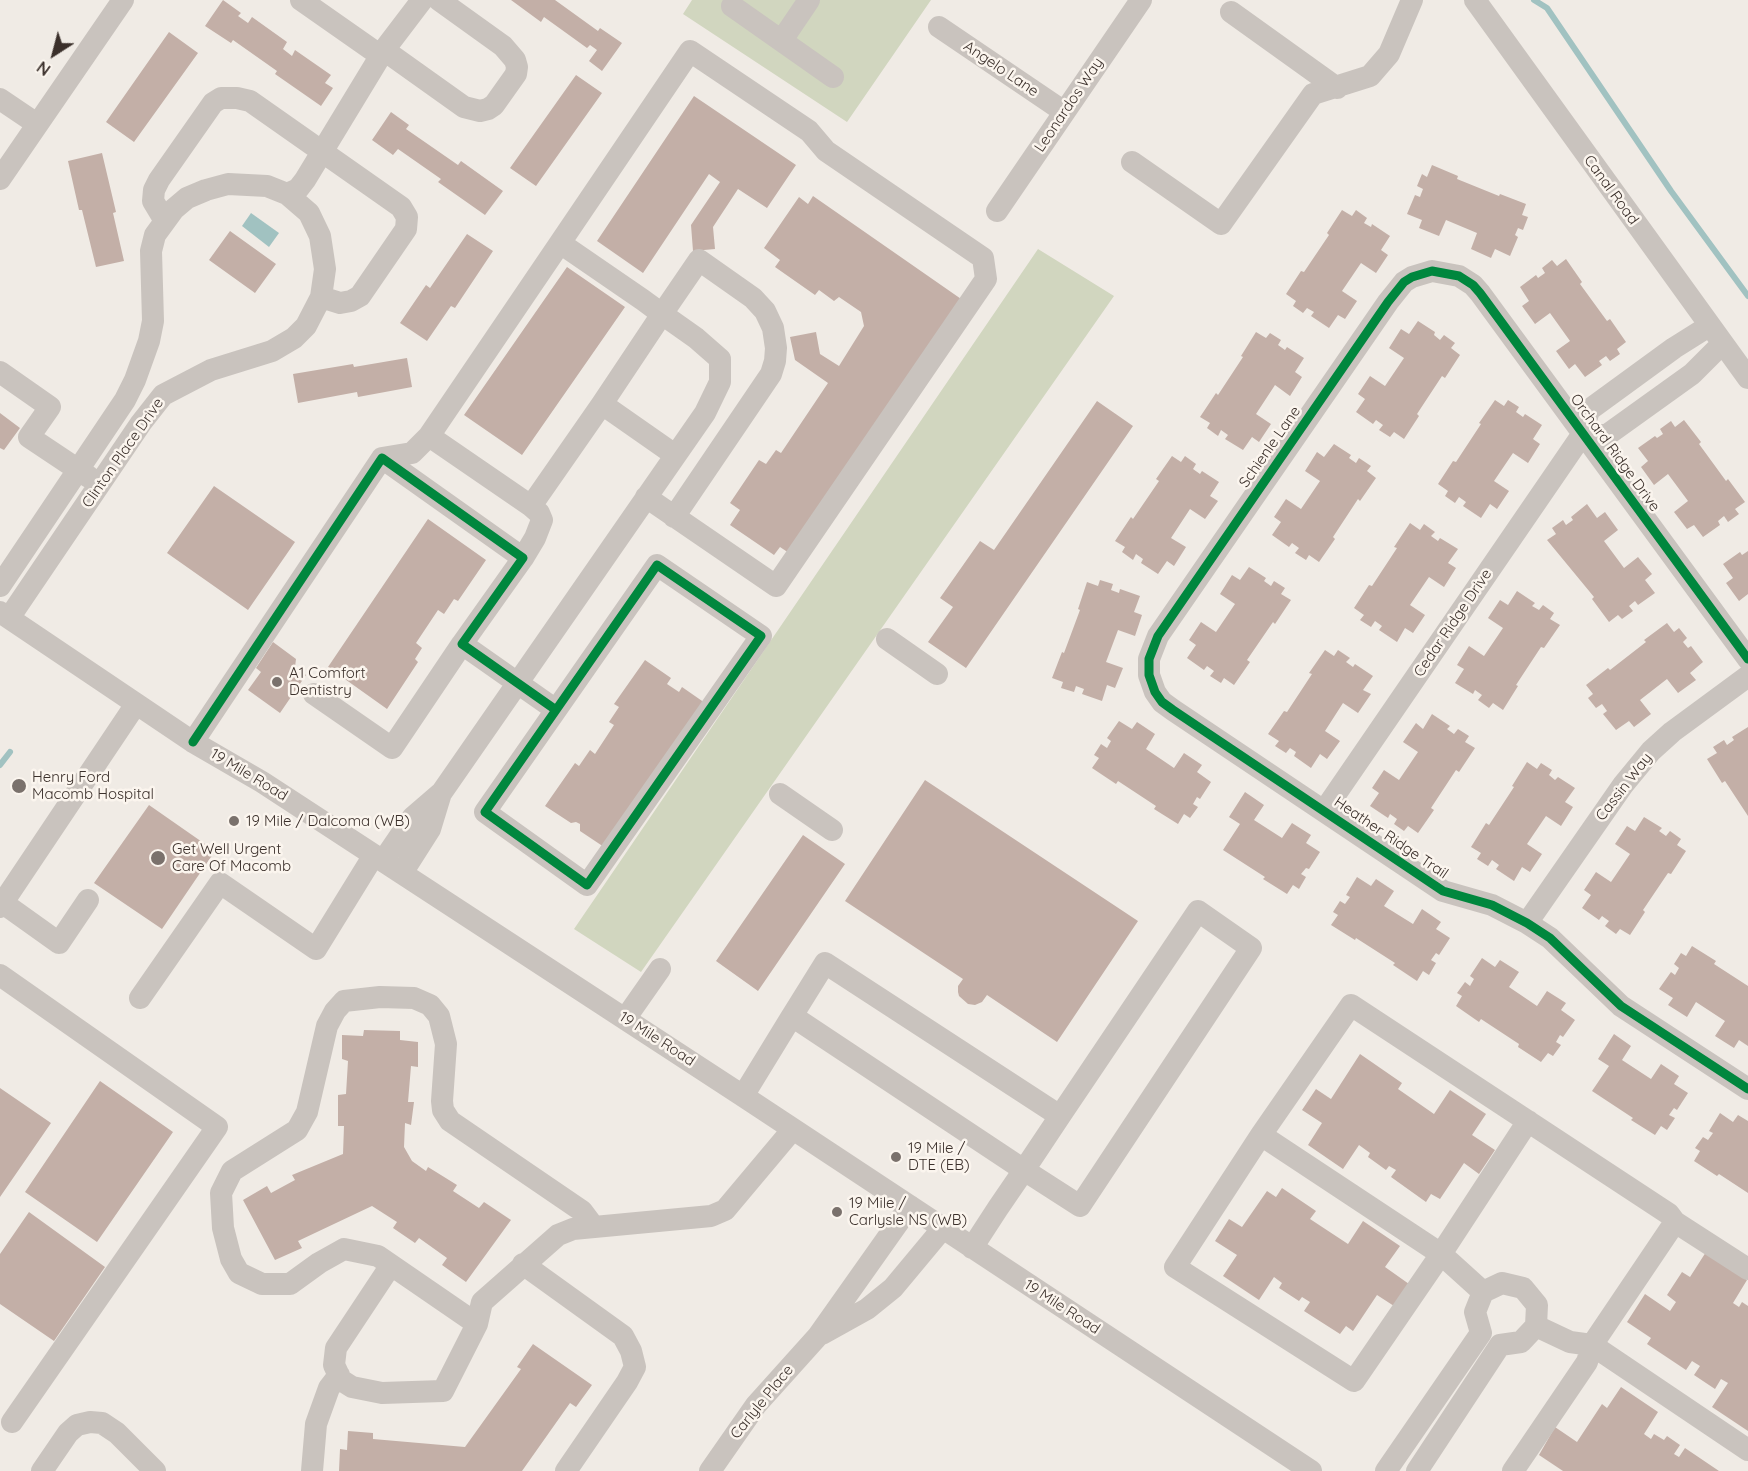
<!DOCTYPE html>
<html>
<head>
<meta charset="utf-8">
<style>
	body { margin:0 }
	#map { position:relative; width:1748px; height:1471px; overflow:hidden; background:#f0ebe5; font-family:Quicksand,sans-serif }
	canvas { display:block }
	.north { position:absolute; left:24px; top:24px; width:60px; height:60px; -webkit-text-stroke:4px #fbf5ee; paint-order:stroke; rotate:216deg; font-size:16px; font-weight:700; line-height:24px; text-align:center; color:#3b302b }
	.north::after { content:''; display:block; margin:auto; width:21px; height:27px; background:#3b302b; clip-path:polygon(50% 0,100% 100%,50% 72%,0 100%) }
</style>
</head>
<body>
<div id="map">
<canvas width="1748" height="1471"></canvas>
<div class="north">N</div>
</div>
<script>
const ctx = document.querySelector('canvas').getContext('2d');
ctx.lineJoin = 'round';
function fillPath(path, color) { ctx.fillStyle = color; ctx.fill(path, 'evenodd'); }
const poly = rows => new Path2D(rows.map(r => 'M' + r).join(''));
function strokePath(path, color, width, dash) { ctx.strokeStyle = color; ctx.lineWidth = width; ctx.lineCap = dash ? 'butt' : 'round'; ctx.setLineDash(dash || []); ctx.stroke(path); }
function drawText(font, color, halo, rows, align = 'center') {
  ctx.font = font + ' Quicksand,sans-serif'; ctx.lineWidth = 5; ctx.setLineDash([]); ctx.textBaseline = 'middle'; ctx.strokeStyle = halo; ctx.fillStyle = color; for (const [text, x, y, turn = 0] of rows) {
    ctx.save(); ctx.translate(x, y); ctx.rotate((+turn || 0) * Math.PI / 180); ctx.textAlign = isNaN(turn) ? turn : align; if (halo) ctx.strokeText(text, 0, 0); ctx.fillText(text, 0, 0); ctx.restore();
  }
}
fillPath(poly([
	[692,0,931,0,847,122,683,14],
	[1038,249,1114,296,641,972,574,929]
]), '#d1d6bf');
fillPath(poly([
	[251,213,279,233,269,247,242,226]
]), '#a1c2c1');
strokePath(poly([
	[1534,0,1547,8,1671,191,1748,296],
	[0,765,10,752]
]), '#a1c2c1', 6);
fillPath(poly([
	[223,0,241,13,238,16,248,23,252,17,287,42,283,49,292,56,295,50,331,75,325,83,333,88,321,106,275,74,277,71,233,40,231,43,205,26],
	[511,0,555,0,598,31,600,28,622,43,602,71,589,61,597,50,590,45,587,48,544,17,541,22],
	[169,32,198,53,134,142,106,122],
	[576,75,602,93,536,186,510,168],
	[694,96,796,165,767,208,738,189,713,227,715,249,693,251,691,225,720,182,709,174,643,273,597,241],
	[391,112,409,125,406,129,458,165,461,161,503,191,485,215,438,182,441,179,398,149,393,155,372,140],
	[102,153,116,212,113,213,124,261,96,267,82,210,79,210,68,161],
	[1432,165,1458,176,1457,179,1499,196,1500,194,1526,204,1522,215,1528,217,1523,230,1518,228,1515,235,1518,237,1510,256,1495,249,1491,258,1471,249,1477,233,1446,220,1439,236,1419,228,1422,220,1407,214,1415,195,1420,197,1423,189,1417,186,1422,174,1427,177],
	[813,196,964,301,789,553,780,547,774,555,730,525,740,510,730,503,759,460,766,464,776,450,781,453,828,383,795,360,790,337,816,332,820,354,839,366,864,326,861,312,839,297,834,301,819,290,815,295,775,267,780,260,764,248,799,197,808,204],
	[1342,210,1352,216,1356,210,1367,218,1364,223,1371,227,1372,224,1390,236,1381,250,1388,255,1376,273,1361,263,1342,291,1357,301,1345,319,1338,315,1329,328,1311,316,1314,312,1307,308,1303,313,1293,306,1296,301,1286,294,1301,271,1304,272,1329,235,1327,233],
	[230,231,276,264,255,293,209,260],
	[467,234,493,251,455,308,451,306,427,341,400,323,426,285,430,288],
	[1566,259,1582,282,1580,284,1607,321,1610,319,1626,342,1617,349,1620,354,1610,361,1606,356,1599,361,1602,365,1585,377,1575,364,1569,369,1556,351,1570,341,1550,313,1535,324,1522,306,1529,301,1520,287,1536,275,1538,278,1545,273,1542,268,1552,260,1557,266],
	[567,267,625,307,522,455,464,415],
	[1418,321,1435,332,1434,335,1440,340,1444,335,1455,343,1451,348,1460,355,1445,378,1442,376,1417,414,1419,416,1404,439,1394,432,1390,437,1379,430,1383,425,1376,420,1373,424,1356,412,1365,399,1358,394,1370,376,1385,386,1404,358,1389,348,1401,329,1409,334],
	[1256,332,1266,338,1270,333,1281,340,1278,345,1285,350,1287,347,1304,358,1295,372,1302,377,1290,396,1275,385,1256,414,1271,424,1259,442,1252,437,1243,450,1225,439,1228,435,1221,430,1218,436,1207,428,1210,423,1200,417,1216,393,1218,395,1243,357,1241,356],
	[407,358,412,387,358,397,357,392,298,403,293,374,353,364,354,367],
	[1495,400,1504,406,1508,400,1519,407,1516,412,1523,417,1525,414,1542,425,1533,439,1540,444,1528,463,1513,453,1494,481,1509,491,1497,509,1490,504,1481,518,1463,506,1466,502,1459,497,1455,503,1445,496,1448,491,1438,484,1453,461,1456,462,1481,424,1479,423],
	[1097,401,1133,426,966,668,928,642,953,607,940,598,980,541,994,550],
	[0,413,20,428,4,450,0,448],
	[1684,420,1701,442,1699,444,1726,481,1728,479,1745,502,1735,509,1739,514,1728,522,1724,516,1718,521,1720,525,1703,537,1694,525,1687,529,1674,512,1688,501,1668,474,1654,485,1641,467,1648,461,1638,448,1655,436,1657,438,1663,434,1660,429,1671,421,1675,427],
	[1334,444,1351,455,1349,458,1356,463,1359,458,1371,466,1367,471,1376,478,1360,501,1358,499,1333,537,1335,539,1319,562,1309,555,1306,560,1295,553,1299,548,1292,543,1289,547,1272,535,1281,522,1274,517,1286,499,1301,509,1320,481,1305,471,1317,452,1324,457],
	[1172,456,1181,462,1185,456,1196,464,1193,469,1200,474,1202,471,1219,482,1210,496,1218,501,1205,519,1190,509,1171,538,1186,547,1174,566,1167,561,1158,574,1141,563,1143,559,1136,554,1133,560,1122,552,1125,547,1115,541,1131,517,1133,519,1159,481,1156,479],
	[214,486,295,542,248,610,167,553],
	[1587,504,1597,518,1605,512,1618,530,1604,541,1624,568,1638,557,1652,574,1645,580,1655,593,1638,605,1635,601,1629,606,1633,611,1622,619,1618,615,1609,622,1592,599,1594,597,1547,540,1556,534,1552,528,1563,520,1566,525,1573,520,1571,517],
	[428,519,486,560,458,601,454,599,444,614,438,610,416,643,422,648,415,659,418,662,387,709,328,667],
	[1410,523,1420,530,1424,524,1435,532,1431,536,1438,541,1440,538,1458,549,1448,563,1456,568,1444,587,1429,577,1410,605,1425,615,1413,633,1405,628,1397,642,1379,630,1382,626,1375,621,1371,627,1360,620,1364,615,1354,608,1369,585,1372,586,1397,548,1394,547],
	[1748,551,1748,594,1739,601,1726,583,1733,578,1723,564,1740,552,1742,555],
	[1249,567,1266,578,1264,581,1271,586,1274,581,1285,588,1281,594,1291,600,1275,624,1273,622,1247,660,1250,662,1234,685,1224,678,1221,683,1210,676,1214,671,1207,666,1204,670,1187,658,1196,645,1189,640,1201,622,1216,632,1235,604,1220,594,1232,575,1240,580],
	[1100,580,1113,584,1111,590,1119,593,1120,589,1140,596,1134,612,1142,615,1135,636,1118,630,1106,662,1123,668,1115,688,1107,685,1102,701,1082,694,1084,689,1076,686,1074,692,1061,688,1063,682,1052,678,1062,652,1064,653,1080,610,1078,609,1087,582,1098,586],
	[1517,591,1535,603,1532,606,1539,610,1543,605,1554,613,1550,619,1560,625,1544,648,1541,647,1516,685,1518,686,1503,710,1493,703,1489,708,1478,700,1482,695,1475,690,1473,694,1455,683,1464,669,1457,665,1469,646,1484,656,1503,628,1488,618,1500,600,1508,605],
	[1667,623,1674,632,1679,628,1687,638,1683,642,1688,648,1691,646,1703,662,1690,673,1696,680,1678,693,1667,679,1640,700,1651,714,1634,727,1629,721,1616,730,1603,714,1607,711,1602,704,1596,708,1588,698,1593,694,1586,685,1608,668,1610,670,1646,642,1644,640],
	[273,642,296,659,295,667,306,675,280,713,248,690,261,672,256,668],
	[1325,650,1334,656,1338,650,1350,658,1346,662,1353,667,1355,664,1373,676,1363,690,1371,694,1358,713,1343,703,1325,731,1340,741,1327,759,1320,754,1311,768,1294,756,1296,752,1290,748,1286,753,1275,746,1279,741,1268,734,1284,711,1287,712,1312,674,1309,673],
	[645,660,671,678,667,684,679,692,682,687,705,703,604,847,580,831,580,824,576,822,571,823,545,806,575,763,579,766,590,750,595,754,614,725,609,722,619,707,614,704],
	[1432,714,1450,726,1447,729,1454,734,1458,729,1469,736,1465,742,1475,748,1459,772,1456,770,1431,808,1434,810,1418,833,1408,826,1404,831,1394,824,1397,819,1390,814,1388,818,1370,806,1379,793,1372,788,1384,770,1399,780,1418,752,1403,742,1416,723,1423,729],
	[1119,721,1132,729,1137,722,1155,734,1146,749,1174,768,1184,753,1202,765,1197,772,1211,782,1200,799,1197,797,1193,804,1198,807,1190,818,1184,814,1178,824,1154,809,1156,806,1118,781,1116,784,1092,768,1099,758,1094,755,1101,744,1107,748,1111,741,1107,738],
	[1748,727,1748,816,1725,781,1722,783,1707,759,1717,753,1713,747,1724,740,1727,745,1734,740,1732,737],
	[1527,762,1537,769,1541,763,1552,770,1549,775,1555,780,1558,777,1575,788,1565,802,1573,807,1561,826,1546,816,1527,844,1542,854,1530,872,1522,867,1514,881,1496,869,1499,865,1492,860,1488,866,1477,859,1481,853,1471,847,1486,823,1489,825,1514,787,1512,786],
	[925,780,1138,921,1057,1042,987,995,982,1002,975,1005,968,1004,959,996,958,992,958,986,963,979,845,901],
	[1245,792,1264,805,1254,820,1282,838,1292,823,1311,835,1306,843,1320,852,1309,869,1306,868,1301,874,1306,877,1299,889,1293,885,1287,894,1263,879,1265,877,1223,850,1240,824,1229,817],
	[149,805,215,851,162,929,94,883],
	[1644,817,1662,828,1659,831,1666,836,1670,831,1681,839,1677,845,1686,851,1671,874,1668,873,1643,910,1645,912,1630,935,1620,929,1616,934,1605,926,1609,921,1602,916,1599,920,1582,908,1591,895,1584,890,1596,872,1611,882,1630,854,1615,844,1627,826,1635,831],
	[803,835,845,864,758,991,716,961],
	[1357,877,1371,886,1376,879,1394,891,1384,906,1413,924,1422,909,1441,922,1436,929,1450,938,1439,955,1436,953,1431,960,1436,963,1429,975,1423,971,1417,981,1393,965,1395,963,1356,938,1355,940,1331,925,1338,915,1333,912,1340,901,1345,904,1350,897,1346,895],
	[1692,946,1716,961,1714,964,1748,986,1748,1046,1739,1040,1734,1048,1715,1036,1725,1021,1696,1002,1687,1017,1668,1005,1673,998,1659,989,1671,972,1675,975,1679,968,1674,964,1681,953,1686,956],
	[1482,958,1495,967,1500,960,1519,972,1509,987,1537,1006,1547,991,1566,1003,1561,1010,1575,1020,1563,1037,1560,1035,1556,1042,1561,1045,1553,1056,1548,1053,1541,1062,1518,1047,1519,1044,1481,1019,1479,1022,1456,1006,1462,996,1457,993,1465,982,1470,986,1474,979,1470,976],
	[364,1030,400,1031,400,1040,418,1042,418,1067,411,1066,408,1102,414,1102,411,1125,405,1123,404,1147,412,1161,426,1171,428,1167,457,1185,453,1191,479,1208,484,1202,511,1220,466,1282,442,1265,447,1258,419,1238,415,1243,393,1228,397,1222,372,1206,298,1241,302,1248,275,1260,243,1200,267,1186,271,1193,295,1180,292,1175,343,1154,344,1126,338,1126,338,1095,346,1094,348,1061,342,1059,342,1035,363,1036],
	[1614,1034,1631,1046,1622,1060,1651,1079,1661,1064,1679,1076,1674,1084,1688,1093,1677,1110,1674,1108,1669,1115,1675,1118,1667,1130,1661,1126,1655,1135,1631,1120,1633,1118,1592,1091,1609,1066,1598,1059],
	[1360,1054,1402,1083,1398,1089,1434,1114,1450,1090,1486,1114,1472,1135,1495,1150,1479,1174,1464,1163,1440,1199,1431,1194,1426,1202,1391,1177,1396,1170,1389,1166,1386,1170,1368,1157,1370,1153,1359,1145,1343,1169,1308,1145,1322,1123,1302,1110,1316,1089,1331,1099],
	[100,1081,173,1132,97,1242,25,1192],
	[0,1088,51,1123,0,1197],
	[1720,1113,1733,1122,1738,1115,1748,1121,1748,1193,1719,1174,1717,1176,1694,1161,1700,1151,1695,1148,1703,1137,1708,1140,1713,1133,1709,1131],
	[1282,1188,1316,1211,1310,1219,1348,1244,1363,1221,1400,1246,1385,1267,1409,1284,1394,1306,1377,1295,1353,1331,1346,1326,1340,1334,1304,1311,1310,1302,1302,1297,1299,1301,1279,1288,1282,1283,1274,1277,1259,1300,1223,1276,1237,1255,1215,1241,1229,1219,1242,1227,1267,1191,1276,1197],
	[29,1212,105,1267,54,1341,0,1304,0,1254],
	[1706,1252,1747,1280,1733,1303,1739,1307,1742,1302,1748,1306,1748,1431,1712,1407,1728,1383,1721,1379,1715,1389,1694,1375,1700,1366,1692,1361,1686,1370,1647,1344,1651,1338,1627,1322,1645,1294,1670,1311,1676,1302,1667,1295,1682,1272,1690,1277],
	[533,1344,592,1385,576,1407,570,1403,522,1471,339,1471,340,1449,347,1450,348,1431,373,1433,373,1439,465,1447,521,1369,517,1367],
	[1621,1387,1658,1412,1644,1434,1651,1439,1654,1434,1664,1440,1667,1436,1680,1445,1674,1454,1679,1457,1685,1448,1719,1471,1563,1471,1539,1455,1555,1427,1577,1442,1602,1404,1607,1408]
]), '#c3afa7');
strokePath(poly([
	[301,0,381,56],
	[1475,0,1748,378],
	[732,6,833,77],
	[1231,12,1337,88],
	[939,27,1063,111],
	[782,40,809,0],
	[384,50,464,107,480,111,488,109,494,105,516,74,517,67,515,60,503,46,439,0],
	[0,99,37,124],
	[1132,162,1221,224,1313,94,1370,76,1389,54,1412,0],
	[0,179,123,0],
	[287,194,298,189,305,180,384,50,422,0],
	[997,211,1141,0],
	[165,221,153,201,154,190,159,180,213,103,221,98,237,98,250,101,401,207,407,217,406,229,360,296,351,301,340,303,321,297],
	[560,243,690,51,809,131,826,151,983,258,986,279,776,586,646,497],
	[1709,326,1674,348,1589,410,1582,435,1607,435,1692,374,1722,344],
	[0,372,50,407,29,437,89,477],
	[602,404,675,455],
	[382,458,412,453,429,436],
	[523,558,535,538,542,520,539,513,531,506],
	[0,586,125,400,135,380,149,341,153,321,151,251,155,235,174,209,187,198,206,190,228,184,267,186,287,194,309,213,320,236,325,269,321,297,306,326,294,338,272,351,211,370,163,395,141,423,9,618],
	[0,612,193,742,262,782,743,1096,1311,1471],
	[887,639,937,674],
	[1748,659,1480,293,1473,285,1459,276,1432,271,1412,277,1404,282,1388,302,1158,636,1149,659,1149,675,1155,692,1162,702,1173,710,1443,891,1492,905,1527,923,1550,938,1621,1006,1748,1089],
	[314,694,392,748,462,644],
	[193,742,382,458,523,558,462,644,556,710,657,565,761,636,587,885,485,812,556,710],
	[780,794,832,830],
	[1324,811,1582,435],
	[383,861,413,817,442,792,705,413,720,382,720,359,696,338,662,314,643,300,560,243,429,436,531,506,602,404,662,314,699,260,753,298,765,311,773,328,776,348,775,361,771,374,674,517],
	[402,873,430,829,441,793],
	[3,903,59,943,88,900],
	[0,907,136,704],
	[1527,923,1623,785,1651,751,1672,732,1748,676],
	[0,975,217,1127,12,1422],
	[140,998,220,883,316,949,374,855],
	[625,1019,660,969],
	[743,1096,792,1016],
	[1261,1135,1175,1267,1354,1381,1441,1254,1528,1121],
	[972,1248,998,1208,1024,1170,1060,1116,1198,911,1251,948,1080,1206,1024,1170,792,1016,825,963,1060,1116],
	[523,1264,623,1336,631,1351,635,1367,627,1382,566,1471],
	[391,1265,336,1348,334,1365,341,1380,352,1387,382,1393,443,1391,477,1324,482,1302,558,1235,573,1229,711,1216,725,1210,793,1129],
	[1483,1292,1441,1254,1261,1135,1351,1005,1669,1214,1675,1222],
	[477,1324,378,1256,344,1249,319,1263,290,1284,262,1284,239,1273,231,1259,223,1228,221,1193,232,1171,297,1130,307,1112,327,1026,335,1011,344,1001,380,997,414,998,430,1005,439,1016,446,1044,442,1101,443,1110,450,1121,582,1211,594,1227],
	[1536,1326,1570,1342,1592,1345,1748,1450],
	[822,1334,867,1309,893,1288,943,1228],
	[42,1471,68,1433,77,1425,90,1422,102,1423,117,1433,155,1471],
	[312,1471,316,1424,329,1388,339,1375],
	[710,1471,756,1405,818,1336,910,1206],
	[1386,1471,1481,1333,1475,1312,1483,1292,1502,1283,1523,1288,1537,1305,1536,1326,1521,1342,1500,1345,1417,1471],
	[1513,1471,1587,1362,1592,1345,1675,1222,1748,1269]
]), '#c9c3be', 22);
strokePath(poly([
	[1748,659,1480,293,1473,285,1459,276,1432,271,1412,277,1404,282,1388,302,1158,636,1149,659,1149,675,1155,692,1162,702,1173,710,1443,891,1492,905,1527,923,1550,938,1621,1006,1748,1089],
	[193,742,382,458,523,558,462,644,556,710,657,565,761,636,587,885,485,812,556,710]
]), '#00873e', 9);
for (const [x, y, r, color] of [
	[277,682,6,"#7a716c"],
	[19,786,8,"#7a716c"],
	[234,821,6,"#7a716c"],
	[158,858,8,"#7a716c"],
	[896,1157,6,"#7a716c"],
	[837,1212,6,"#7a716c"]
]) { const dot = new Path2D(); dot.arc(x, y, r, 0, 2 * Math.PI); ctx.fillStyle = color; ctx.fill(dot); strokePath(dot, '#fbf5ee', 2); }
drawText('15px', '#3b302b', '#fbf5ee', [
	["Angelo Lane",1001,69,34],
	["Leonardos Way",1069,105,-56],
	["Canal Road",1611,190,54],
	["Schienle Lane",1270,447,-55],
	["Clinton Place Drive",123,453,-55],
	["Orchard Ridge Drive",1615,453,54],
	["Cedar Ridge Drive",1453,623,-56],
	["19 Mile Road",249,775,31],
	["Cassin Way",1624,787,-52],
	["Heather Ridge Trail",1391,838,34],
	["19 Mile Road",657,1039,33],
	["19 Mile Road",1062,1307,33],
	["Carlyle Place",762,1402,-51]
]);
drawText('15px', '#3b302b', '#fbf5ee', [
	["A1 Comfort",289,673],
	["Dentistry",289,690],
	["Henry Ford",32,777],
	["Macomb Hospital",32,794],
	["19 Mile / Dalcoma (WB)",246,821],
	["Get Well Urgent",172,849],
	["Care Of Macomb",172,866],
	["19 Mile /",908,1148],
	["DTE (EB)",908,1165],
	["19 Mile /",849,1203],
	["Carlysle NS (WB)",849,1220]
], 'left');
</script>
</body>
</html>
